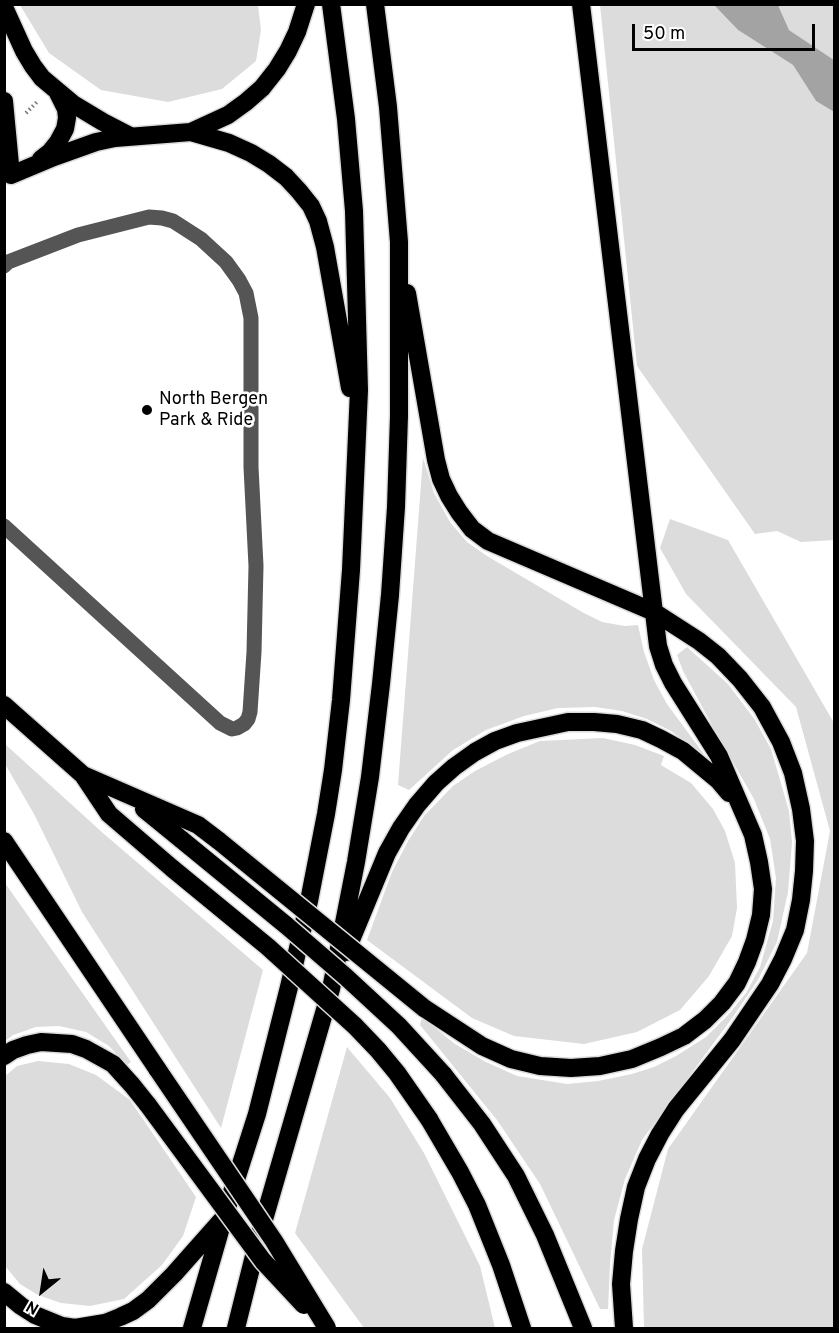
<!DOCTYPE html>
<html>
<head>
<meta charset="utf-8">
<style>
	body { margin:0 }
	#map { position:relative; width:839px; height:1333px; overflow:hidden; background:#fff; font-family:Overpass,sans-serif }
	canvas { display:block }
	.frame { position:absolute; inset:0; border:6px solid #000; pointer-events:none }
	.north { position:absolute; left:12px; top:1261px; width:60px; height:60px; -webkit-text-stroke:4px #fff; paint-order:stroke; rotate:210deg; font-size:16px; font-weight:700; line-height:24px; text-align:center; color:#000 }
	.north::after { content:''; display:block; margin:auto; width:21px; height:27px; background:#000; clip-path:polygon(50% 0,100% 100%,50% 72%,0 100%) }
	.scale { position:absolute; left:632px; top:24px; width:183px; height:27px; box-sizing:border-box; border:3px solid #000; border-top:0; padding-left:8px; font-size:18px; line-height:21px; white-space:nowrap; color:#000; -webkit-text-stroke:4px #fff; paint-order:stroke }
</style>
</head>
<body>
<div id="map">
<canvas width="839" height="1333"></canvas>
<div class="frame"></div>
<div class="north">N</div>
<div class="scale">50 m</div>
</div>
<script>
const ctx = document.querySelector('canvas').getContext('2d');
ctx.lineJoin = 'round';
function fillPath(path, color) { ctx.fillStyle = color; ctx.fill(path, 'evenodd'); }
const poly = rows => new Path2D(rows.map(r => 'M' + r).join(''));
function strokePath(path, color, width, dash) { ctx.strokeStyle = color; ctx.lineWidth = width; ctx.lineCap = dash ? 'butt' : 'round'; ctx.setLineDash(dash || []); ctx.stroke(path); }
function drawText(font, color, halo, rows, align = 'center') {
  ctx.font = font + ' Overpass,sans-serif'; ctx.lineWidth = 5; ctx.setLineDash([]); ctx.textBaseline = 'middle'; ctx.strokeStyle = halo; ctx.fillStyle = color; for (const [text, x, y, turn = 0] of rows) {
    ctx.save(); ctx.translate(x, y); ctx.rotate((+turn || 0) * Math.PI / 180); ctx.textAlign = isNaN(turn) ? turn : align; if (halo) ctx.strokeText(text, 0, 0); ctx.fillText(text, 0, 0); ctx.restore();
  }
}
fillPath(poly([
	[20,5,258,5,261,30,256,61,222,89,168,102,101,90,49,53],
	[600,5,714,5,738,30,793,65,816,101,834,112,834,540,801,542,777,531,755,534,637,366],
	[778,5,834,5,834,60,789,30],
	[423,458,434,493,450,522,467,542,487,556,582,612,602,622,625,626,638,625,644,652,654,680,667,704,706,757,671,731,647,719,622,711,595,707,558,708,524,716,486,730,453,750,409,790,398,785],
	[670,519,728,540,834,723,834,1328,644,1328,642,1249,668,1149,807,953,830,831,796,707,686,594,660,548],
	[687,647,728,684,755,720,771,749,789,811,792,842,788,892,777,942,758,980,733,1017,642,1140,625,1179,614,1220,610,1264,608,1309,600,1309,540,1184,497,1120,420,1025,422,1017,455,1044,486,1062,517,1076,567,1084,598,1081,632,1074,654,1067,676,1056,706,1037,728,1015,746,993,760,967,773,921,776,878,770,839,754,799,714,729,683,671,677,655],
	[603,738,635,745,664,756,661,765,691,783,713,809,725,831,735,863,737,908,732,936,709,976,680,1010,637,1032,584,1044,514,1036,472,1018,367,940,392,872,408,841,424,816,453,786,475,771,508,754,540,741],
	[5,744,104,834,263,970,221,1128,82,912,34,814,5,764],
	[4,883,5,883,131,1062,127,1065,109,1046,86,1032,59,1026,36,1027,13,1035,5,1041],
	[347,1047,390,1098,424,1153,480,1266,495,1328,364,1328,295,1233],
	[38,1061,69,1064,96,1075,130,1100,196,1197,183,1236,162,1265,124,1299,90,1306,61,1303,38,1295,20,1284,5,1266,5,1076,17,1066]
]), '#dcdcdc');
fillPath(poly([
	[714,5,778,5,789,30,834,60,834,112,816,101,793,65,738,30]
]), '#a3a3a3');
const highway = poly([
	[4,7,24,51,33,66,42,78,73,104,103,122,130,136],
	[4,101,11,175,54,157,96,142,115,138,191,132,228,115,246,102,262,88,277,69,288,51,297,32,306,4],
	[191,132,229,143,251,153,269,164,286,177,299,191,311,206,318,221,325,247,350,388],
	[41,159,50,152,58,142,65,129,67,118,66,109,58,93],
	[407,293,436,460,441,479,449,496,459,512,472,529,488,541,654,612,699,641,718,656,740,679,762,707,781,742,793,773,801,809,805,841,804,871,801,900,795,930,783,959,770,984,732,1040,676,1109,660,1134,647,1159,636,1187,629,1219,624,1251,621,1284,624,1328],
	[4,705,83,775,109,814,173,869],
	[83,775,198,825,219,841],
	[144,809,182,840],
	[4,841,158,1070],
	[346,952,387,853,401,828,417,805,436,783,454,767,475,752,495,741,517,733,568,722,594,722,617,724,642,730,661,739,683,751,718,780,729,793],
	[424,1008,482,1046,511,1059,540,1066,571,1068,600,1066,632,1059,661,1047,684,1036,705,1020,722,1003,737,983,747,962,755,940,761,915,763,889,759,862,753,835,719,756,673,683,664,665,658,646,581,4],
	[4,1056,13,1050,27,1045,41,1042,72,1044,86,1049,113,1064,132,1085,148,1105],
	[443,1074,482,1124,516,1176,545,1235,583,1328],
	[429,1119,460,1172,477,1205,501,1265,522,1328],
	[4,1292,21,1306,35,1315,62,1326,75,1328,105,1323,120,1317,133,1311,148,1300,174,1274,221,1221],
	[192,1328,224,1217,257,1114,289,987,309,901,326,814,333,770,341,700,351,570,359,390,354,211,346,119,331,4],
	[236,1328,258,1240,331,989,356,862,370,777,381,684,390,595,396,507,399,416,399,242,388,107,375,4]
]);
strokePath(highway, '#dbdbdb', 21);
strokePath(poly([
	[26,113,38,101]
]), '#777', 4, [1.5, 3]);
strokePath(poly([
	[4,266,8,262,78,235,149,217,162,218,173,221,201,239,226,262,239,280,246,293,251,318,251,467,256,566,254,652,250,712,248,719,244,724,237,728,232,729,220,723,4,526]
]), '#555', 15);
strokePath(highway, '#000', 18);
const highwayBridge = poly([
	[182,840,287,926,346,977,399,1026,443,1074],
	[219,841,424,1008],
	[173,869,268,947,355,1026,378,1050,397,1073,429,1119],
	[158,1070,274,1241,327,1328],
	[148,1105,263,1261,304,1305]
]);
strokePath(highwayBridge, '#dbdbdb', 21, []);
strokePath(highwayBridge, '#000', 18);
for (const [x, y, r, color] of [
	[147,410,6,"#000"]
]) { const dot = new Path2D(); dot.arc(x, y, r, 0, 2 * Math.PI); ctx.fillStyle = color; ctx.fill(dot); strokePath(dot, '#fff', 2); }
drawText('18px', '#000', '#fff', [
	["North Bergen",159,400],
	["Park & Ride",159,421]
], 'left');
</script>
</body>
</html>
